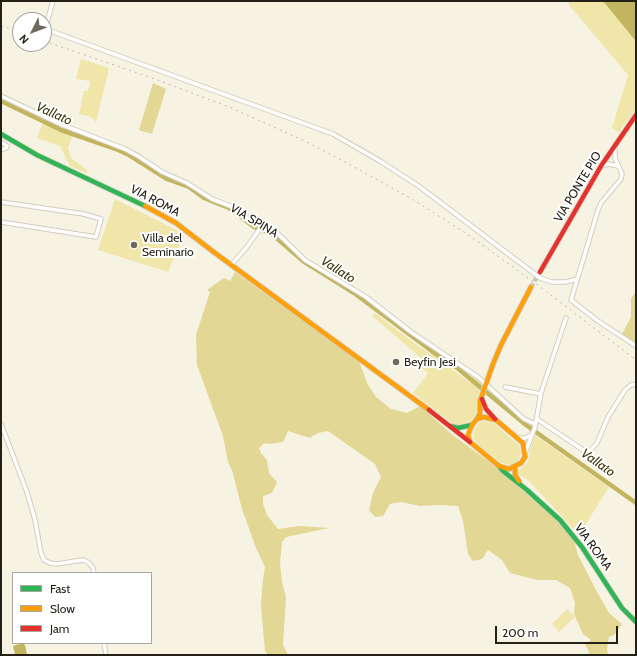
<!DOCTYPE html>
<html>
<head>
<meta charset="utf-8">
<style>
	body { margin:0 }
	#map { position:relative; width:637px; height:656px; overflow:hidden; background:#f6f3e2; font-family:Cabin,sans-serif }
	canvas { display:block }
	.frame { position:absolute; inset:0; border:2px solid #232116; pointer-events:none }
	.legend { position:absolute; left:12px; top:572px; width:140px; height:72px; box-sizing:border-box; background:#fff; border:1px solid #a7a6a2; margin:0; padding:5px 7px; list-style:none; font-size:12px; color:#232116 }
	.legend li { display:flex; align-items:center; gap:8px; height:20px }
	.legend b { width:20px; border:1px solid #a7a6a2 }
	.north { position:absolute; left:12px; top:12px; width:40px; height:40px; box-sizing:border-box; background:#fff; border:1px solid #a7a6a2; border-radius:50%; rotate:228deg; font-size:11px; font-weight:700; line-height:16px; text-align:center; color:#232116 }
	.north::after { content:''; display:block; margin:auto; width:14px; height:18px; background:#6d6a5d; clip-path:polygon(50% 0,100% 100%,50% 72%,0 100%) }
	.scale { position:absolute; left:495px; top:626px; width:123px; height:18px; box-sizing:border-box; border:2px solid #232116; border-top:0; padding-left:5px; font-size:12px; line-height:14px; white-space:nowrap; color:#232116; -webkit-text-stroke:3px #fff; paint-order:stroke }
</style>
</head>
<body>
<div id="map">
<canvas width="637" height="656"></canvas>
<div class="frame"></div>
<ul class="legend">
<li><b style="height:5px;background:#30b455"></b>Fast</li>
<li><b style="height:5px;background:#ff9f0a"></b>Slow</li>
<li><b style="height:5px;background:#e5322d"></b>Jam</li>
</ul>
<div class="north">N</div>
<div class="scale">200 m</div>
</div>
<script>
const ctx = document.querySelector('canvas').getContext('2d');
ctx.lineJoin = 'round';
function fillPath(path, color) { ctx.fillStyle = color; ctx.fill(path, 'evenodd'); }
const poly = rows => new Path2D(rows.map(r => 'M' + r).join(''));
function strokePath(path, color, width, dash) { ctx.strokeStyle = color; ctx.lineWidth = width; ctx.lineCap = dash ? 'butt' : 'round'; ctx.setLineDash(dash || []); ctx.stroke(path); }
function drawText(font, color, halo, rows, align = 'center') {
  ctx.font = font + ' Cabin,sans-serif'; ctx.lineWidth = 4; ctx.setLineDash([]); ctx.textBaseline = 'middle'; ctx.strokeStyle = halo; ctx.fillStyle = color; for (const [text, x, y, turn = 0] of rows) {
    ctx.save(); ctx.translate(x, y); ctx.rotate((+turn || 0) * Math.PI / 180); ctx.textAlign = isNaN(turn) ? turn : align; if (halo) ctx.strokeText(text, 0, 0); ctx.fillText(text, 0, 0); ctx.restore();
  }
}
fillPath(poly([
	[568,1,603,1,634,38,636,39,636,109,619,132,612,128,628,75,569,5],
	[81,59,109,68,96,122,91,117,79,114,84,91,88,91,90,81,76,79],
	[45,118,75,131,68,147,71,158,88,171,86,173,70,166,60,146,37,138],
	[115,199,184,234,168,272,98,250],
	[375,313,418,346,437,358,469,382,473,376,482,383,477,400,477,410,475,417,468,423,460,426,453,424,413,393,428,373,416,364,420,357,372,316],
	[483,421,492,422,519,445,521,453,518,461,510,465,501,463,477,444,474,439,474,430,479,423],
	[535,435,609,487,579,535,529,481,518,474,518,470,526,465,529,458,530,450],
	[567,609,575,617,559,632,552,624]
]), '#f0e6a9');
fillPath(poly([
	[153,83,166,89,152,134,139,130],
	[235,272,359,361,367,383,376,397,391,409,407,413,420,406,454,436,496,467,553,517,574,540,578,555,597,592,609,613,622,624,614,635,609,637,607,649,608,655,590,655,585,644,591,640,583,634,574,614,575,603,570,588,556,580,537,580,510,573,502,560,488,550,482,559,473,561,468,554,463,521,458,506,439,505,420,506,401,502,390,504,383,516,375,517,369,510,373,493,381,477,375,464,328,431,318,433,310,438,288,431,283,442,270,444,264,443,259,448,261,453,267,460,269,473,277,482,272,493,263,496,263,504,267,515,278,529,299,526,329,528,286,537,282,542,280,563,282,582,286,597,283,645,288,655,268,655,265,651,261,605,263,579,265,567,256,548,242,509,232,470,228,462,223,436,197,365,196,335,210,292,207,290,224,278,230,281],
	[636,292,636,344,622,334,631,317,631,298]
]), '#e2d794');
fillPath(poly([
	[603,1,636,1,636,39,634,39],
	[23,643,25,645,27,655,15,655,13,646]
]), '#c3b560');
strokePath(poly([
	[1,101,61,130,116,149,129,155,167,179,189,187,204,198,229,208,254,227,272,234,303,261,354,293,433,352,456,367,526,425,636,503]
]), '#c3b560', 4.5);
strokePath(poly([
	[531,287,539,273]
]), '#ccc9b9', 4.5, [4.5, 2]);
const street = poly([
	[53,1,46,26,48,30,333,134,380,161,420,187,540,278,552,282,566,282,577,279],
	[1,96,60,124,125,149,138,156,162,172,187,183,212,199,233,207,247,218,262,226,273,229,305,260,366,297,411,332,478,377,524,419,535,424],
	[1,142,7,146,6,148,1,150],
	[615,147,615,158,622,174,621,179,601,203,598,210,571,300,598,321,636,346],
	[601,166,608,164,618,166],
	[1,202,84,214,101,219,96,237,1,222],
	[231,265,246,248,262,226],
	[505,387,541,394],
	[537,419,586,452,589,452,597,443,608,417,625,390,631,385,636,384],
	[1,424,27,492,35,520,41,553,44,560,50,563,57,564,82,560,86,561,90,564,93,568,94,573],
	[518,438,525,438,531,435],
	[525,453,535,427,541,393,566,318],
	[104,643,106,655]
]);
const fast = poly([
	[1,134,37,155,145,206],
	[450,426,458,428,472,425],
	[499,466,503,471,527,490,560,520,582,547,622,608,636,622]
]);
const slow = poly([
	[145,206,176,223,215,253,429,410],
	[484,417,496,420,523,443,525,457,521,463,509,469,499,466,470,442,468,435,472,425,477,419,484,417],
	[477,419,480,413,480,401,493,364,501,345,531,287],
	[515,467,515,475,519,481]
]);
const jam = poly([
	[540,272,601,166,636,115],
	[482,399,486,409,495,419],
	[429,410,470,442]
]);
strokePath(street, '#d0cec1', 5.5);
strokePath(fast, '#d0cec1', 6);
strokePath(slow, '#d0cec1', 6);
strokePath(jam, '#d0cec1', 6);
strokePath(street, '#fefdfb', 3.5);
strokePath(fast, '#30b455', 4.5);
strokePath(slow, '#ff9f0a', 4.5);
strokePath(jam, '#e5322d', 4.5);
strokePath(poly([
	[1,26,20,32],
	[44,41,155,79,229,107,307,142,347,163,412,199,470,236,535,283,636,360]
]), '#bab9b5', 1, [2, 4]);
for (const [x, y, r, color] of [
	[134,245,4,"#6d6a5d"],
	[396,362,4,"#6d6a5d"]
]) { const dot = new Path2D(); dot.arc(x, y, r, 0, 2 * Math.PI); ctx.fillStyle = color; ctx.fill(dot); strokePath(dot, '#fff', 1.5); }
drawText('12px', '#232116', '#fff', [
	["VIA PONTE PIO",578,187,-59],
	["VIA ROMA",155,201,28],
	["VIA SPINA",254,221,31],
	["VIA ROMA",593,547,54]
]);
drawText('12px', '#232116', '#fff', [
	["Villa del",142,238],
	["Seminario",142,252],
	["Beyfin Jesi",404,362]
], 'left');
drawText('italic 13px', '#3d3606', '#fff', [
	["Vallato",54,114,24],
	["Vallato",338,270,32],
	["Vallato",598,463,35]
]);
</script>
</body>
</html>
